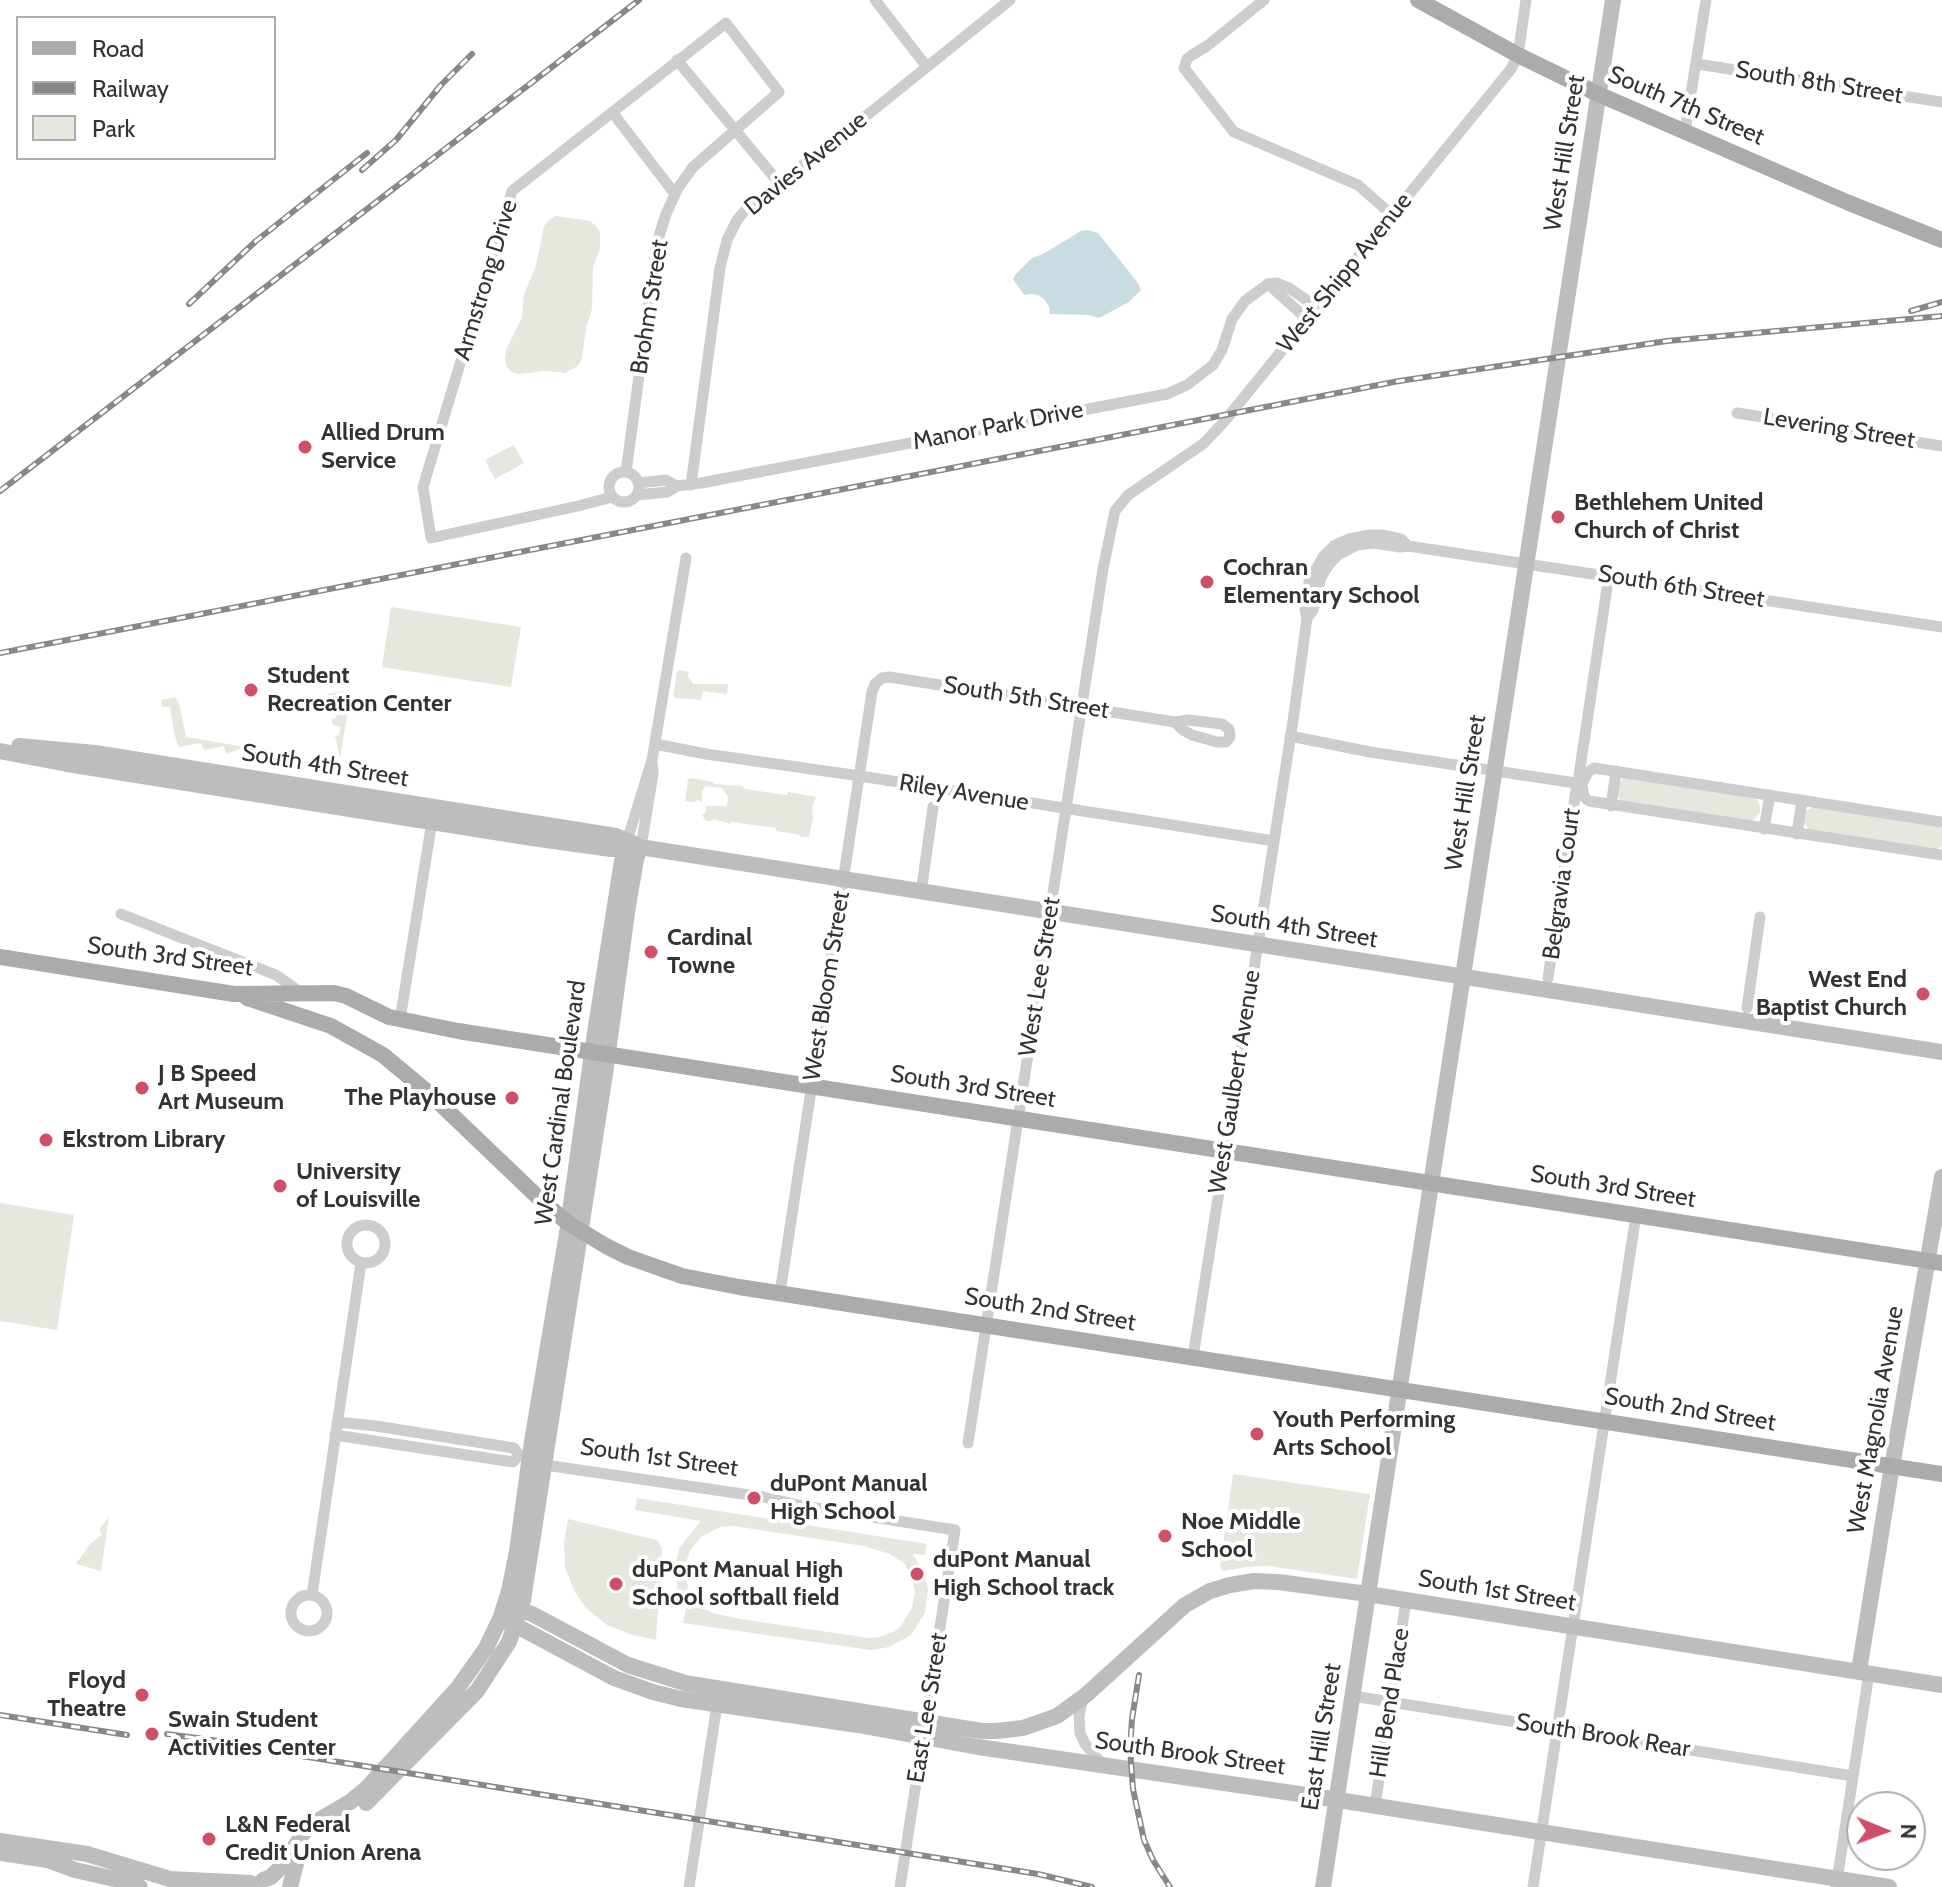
<!DOCTYPE html>
<html>
<head>
<meta charset="utf-8">
<style>
	body { margin:0 }
	#map { position:relative; width:1942px; height:1887px; overflow:hidden; background:#fff; font-family:Cabin,sans-serif }
	canvas { display:block }
	.legend { position:absolute; left:16px; top:16px; width:260px; height:144px; box-sizing:border-box; background:#fff; border:2px solid #adadad; margin:0; padding:10px 14px; list-style:none; font-size:24px; color:#333 }
	.legend li { display:flex; align-items:center; gap:16px; height:40px }
	.legend b { width:40px; border:2px solid #adadad }
	.north { position:absolute; left:1846px; top:1791px; width:80px; height:80px; box-sizing:border-box; background:#fff; border:2px solid #adadad; border-radius:50%; rotate:91deg; font-size:22px; font-weight:700; line-height:32px; text-align:center; color:#333 }
	.north::after { content:''; display:block; margin:auto; width:28px; height:36px; background:#d14e69; clip-path:polygon(50% 0,100% 100%,50% 72%,0 100%) }
</style>
</head>
<body>
<div id="map">
<canvas width="1942" height="1887"></canvas>
<ul class="legend">
<li><b style="height:10px;background:#ababab"></b>Road</li>
<li><b style="height:10px;background:#888"></b>Railway</li>
<li><b style="height:22px;background:#e4e8de"></b>Park</li>
</ul>
<div class="north">N</div>
</div>
<script>
const ctx = document.querySelector('canvas').getContext('2d');
ctx.lineJoin = 'round';
function fillPath(path, color) { ctx.fillStyle = color; ctx.fill(path, 'evenodd'); }
const poly = rows => new Path2D(rows.map(r => 'M' + r).join(''));
function strokePath(path, color, width, dash) { ctx.strokeStyle = color; ctx.lineWidth = width; ctx.lineCap = dash ? 'butt' : 'round'; ctx.setLineDash(dash || []); ctx.stroke(path); }
function drawText(font, color, halo, rows, align = 'center') {
  ctx.font = font + ' Cabin,sans-serif'; ctx.lineWidth = 8; ctx.setLineDash([]); ctx.textBaseline = 'middle'; ctx.strokeStyle = halo; ctx.fillStyle = color; for (const [text, x, y, turn = 0] of rows) {
    ctx.save(); ctx.translate(x, y); ctx.rotate((+turn || 0) * Math.PI / 180); ctx.textAlign = isNaN(turn) ? turn : align; if (halo) ctx.strokeText(text, 0, 0); ctx.fillText(text, 0, 0); ctx.restore();
  }
}
fillPath(poly([
	[556,216,590,221,597,227,600,233,600,248,593,267,592,309,586,328,582,359,578,366,565,373,545,371,518,374,511,372,507,367,505,360,506,350,522,317,524,294,536,266,544,226,550,219],
	[514,445,524,463,495,479,485,460],
	[391,607,521,627,511,687,382,667],
	[680,670,689,672,688,676,693,684,728,684,727,694,703,691,701,700,676,698,673,696,677,672],
	[343,691,348,693,350,697,340,758,335,736,339,735,341,727,333,725,332,719,336,718,338,707,329,705,327,694],
	[175,697,179,703,186,737,245,747,226,754,224,746,204,750,201,743,179,747,175,737,170,707,162,707,161,702,161,700],
	[691,778,713,782,715,784,743,786,744,789,787,795,788,792,816,797,812,808,813,818,809,837,800,837,800,835,776,831,776,828,731,822,730,824,714,819,710,821,706,821,702,815,706,812,706,806,727,806,728,797,722,788,706,786,702,791,702,802,698,800,693,802,685,801,688,779],
	[1624,778,1755,797,1760,805,1760,812,1754,820,1750,822,1621,801,1616,795,1619,781],
	[1816,806,1939,826,1942,829,1942,846,1936,850,1811,832,1804,824,1804,814,1807,810],
	[0,1203,74,1215,57,1330,0,1321],
	[1233,1474,1370,1494,1357,1579,1269,1566,1246,1567,1223,1571,1220,1566],
	[637,1498,927,1544,925,1555,913,1554,925,1577,928,1589,925,1613,911,1635,889,1647,871,1650,683,1623,686,1608,678,1591,675,1569,679,1549,690,1534,701,1521,635,1510],
	[734,1526,864,1546,890,1554,905,1564,912,1578,915,1592,912,1608,900,1627,893,1632,879,1637,869,1638,740,1619,713,1613,703,1608,689,1590,686,1579,687,1559,691,1549,702,1536,721,1527],
	[109,1516,101,1571,76,1564,90,1544,102,1535,99,1530],
	[568,1519,657,1540,662,1547,656,1640,633,1635,607,1625,588,1610,580,1600,574,1590,565,1567,564,1542]
]), '#e4e8de');
fillPath(poly([
	[1087,230,1098,233,1138,283,1141,290,1129,302,1099,318,1089,315,1050,314,1049,307,1045,300,1038,295,1031,294,1024,295,1013,279,1016,274,1032,258,1043,254,1081,231]
]), '#c8dce2');
strokePath(poly([
	[875,0,927,67],
	[1264,0,1207,46,1192,55,1187,59,1184,68,1234,132,1358,185,1392,215],
	[677,60,779,183],
	[1697,64,1942,102],
	[612,112,675,194],
	[1685,131,1706,0],
	[1268,284,1307,319],
	[1737,413,1942,446],
	'609 487a15 15 0 1 1 30 0a15 15 0 1 1-30 0Z',
	[691,485,720,268,727,240,737,220,748,207,871,112,1010,0],
	[677,486,701,483,1167,394,1187,385,1213,365,1222,350,1232,319,1245,301,1268,284,1277,283,1289,288,1317,307],
	[637,495,667,492,677,486,666,480,638,483],
	[612,497,578,506,431,538,423,487,512,191,726,23,779,92,693,167,678,188,666,214,657,243,626,472],
	[1307,618,1313,610,1321,577,1330,563,1338,555,1357,545,1374,543,1400,547,1408,546,1942,627],
	[1290,736,1370,752,1582,784],
	[655,744,706,754,860,776,1274,841],
	[652,760,686,558],
	[1579,775,1607,588],
	[1611,806,1616,771],
	[1942,822,1594,768,1588,772,1582,784,1584,797,1589,801,1942,855],
	[1764,829,1770,795],
	[1797,834,1802,800],
	[627,841,652,760,653,774,643,835,640,847],
	[921,893,933,807],
	[121,914,276,975,300,992],
	[1548,978,1576,790],
	[1747,1008,1760,917],
	[400,1020,433,815],
	'347 1244a19 19 0 1 1 38 0a19 19 0 1 1-38 0Z',
	[780,1293,872,692,875,684,882,678,889,677,1175,722,1183,730,1192,735,1217,742,1226,742,1230,737,1229,729,1222,724,1188,720,1175,722],
	[1193,1357,1293,721,1307,618,1305,610,1309,582,1323,557,1335,545,1349,539,1370,535,1383,535,1401,539,1408,546],
	[337,1422,376,1426,514,1448,519,1455],
	[335,1435,513,1462,519,1455],
	[968,1443,1103,569,1115,511,1128,495,1203,444,1223,423,1511,69,1518,55,1526,0],
	[545,1465,763,1497,803,1506,955,1530,900,1887],
	[312,1595,361,1263],
	'291 1613a18 18 0 1 1 36 0a18 18 0 1 1-36 0Z',
	[1353,1696,1853,1776],
	[1083,1697,1079,1716,1080,1733,1085,1744,1103,1765],
	[1375,1806,1406,1601],
	[689,1887,718,1698],
	[1533,1887,1636,1215],
	[1836,1887,1869,1673]
]), '#cdcdcd', 11);
strokePath(poly([
	[19,746,95,753,616,836,635,844],
	[0,751,67,764,532,838,611,849,640,847,1942,1052],
	[505,1605,532,1614,628,1665,685,1683,982,1731,997,1731,1023,1728,1057,1716,1086,1695,1185,1605,1210,1591,1230,1585,1254,1581,1278,1582,1368,1594,1942,1685],
	[500,1619,515,1625,614,1678,653,1692,681,1699,858,1725,978,1747,1313,1796,1889,1887],
	[1859,1671,1890,1478,1942,1177],
	[366,1803,477,1691,509,1642,523,1600,605,1074,628,906,636,860,640,847],
	[0,1841,87,1854,170,1879,251,1883],
	[0,1853,48,1860,75,1870,128,1882,140,1887],
	[263,1880,271,1877,282,1866,304,1832,321,1819,350,1802,367,1788,457,1689,486,1648,500,1619,509,1591,517,1551,532,1441,567,1233,594,1039,622,861,627,842],
	[290,1887,297,1860,303,1849],
	[1323,1887,1613,0]
]), '#bdbdbd', 16);
strokePath(poly([
	[1418,0,1518,55,1598,94,1849,203,1942,240],
	[0,957,234,994,334,993,346,996,389,1017,458,1031,1942,1263],
	[247,998,331,1026,383,1055,431,1095,543,1202,568,1223,606,1246,628,1257,682,1276,739,1287,1942,1474]
]), '#ababab', 16);
const rail = poly([
	[362,170,396,140,441,85,472,54],
	[189,304,256,241,367,153],
	[1911,311,1942,302],
	[0,491,639,0],
	[0,653,1399,381,1667,341,1942,316],
	[1139,1675,1132,1719,1130,1748,1133,1789,1144,1840,1153,1860,1170,1887],
	[0,1715,127,1735],
	[167,1734,226,1742,289,1754,1038,1874,1092,1887]
]);
strokePath(rail, '#888', 6);
strokePath(rail, '#fff', 3, [9]);
for (const [x, y, r, color] of [
	[305,447,8,"#d14e69"],
	[1558,517,8,"#d14e69"],
	[1207,582,8,"#d14e69"],
	[251,690,8,"#d14e69"],
	[651,952,8,"#d14e69"],
	[1923,994,8,"#d14e69"],
	[142,1088,8,"#d14e69"],
	[512,1098,8,"#d14e69"],
	[46,1140,8,"#d14e69"],
	[280,1186,8,"#d14e69"],
	[1257,1434,8,"#d14e69"],
	[754,1498,8,"#d14e69"],
	[1165,1536,8,"#d14e69"],
	[917,1574,8,"#d14e69"],
	[616,1584,8,"#d14e69"],
	[142,1695,8,"#d14e69"],
	[152,1734,8,"#d14e69"],
	[209,1839,8,"#d14e69"]
]) { const dot = new Path2D(); dot.arc(x, y, r, 0, 2 * Math.PI); ctx.fillStyle = color; ctx.fill(dot); strokePath(dot, '#fff', 3); }
drawText('24px', '#333', '#fff', [
	["South 8th Street",1819,83,9],
	["South 7th Street",1686,106,23],
	["West Hill Street",1565,153,-81],
	["Davies Avenue",806,164,-39],
	["West Shipp Avenue",1345,273,-51],
	["Armstrong Drive",486,280,-73],
	["Brohm Street",650,307,-81],
	["Manor Park Drive",998,426,-11],
	["Levering Street",1839,429,9],
	["South 6th Street",1681,587,9],
	["South 5th Street",1026,698,9],
	["South 4th Street",325,766,9],
	["Riley Avenue",964,793,9],
	["West Hill Street",1466,793,-81],
	["Belgravia Court",1562,884,-82],
	["South 4th Street",1294,927,9],
	["South 3rd Street",170,957,8],
	["West Lee Street",1040,977,-81],
	["West Bloom Street",827,986,-81],
	["West Gaulbert Avenue",1235,1082,-81],
	["South 3rd Street",973,1087,9],
	["West Cardinal Boulevard",561,1103,-82],
	["South 3rd Street",1613,1187,9],
	["South 2nd Street",1050,1310,9],
	["South 2nd Street",1690,1410,9],
	["West Magnolia Avenue",1876,1420,-80],
	["South 1st Street",659,1458,8],
	["South 1st Street",1497,1591,9],
	["Hill Bend Place",1390,1703,-81],
	["East Lee Street",928,1708,-81],
	["South Brook Rear",1603,1736,9],
	["East Hill Street",1322,1737,-81],
	["South Brook Street",1190,1754,8]
]);
drawText('bold 24px', '#333', '#fff', [
	["Allied Drum",321,433],
	["Service",321,461],
	["Bethlehem United",1574,503],
	["Church of Christ",1574,531],
	["Cochran",1223,568],
	["Elementary School",1223,596],
	["Student",267,676],
	["Recreation Center",267,704],
	["Cardinal",667,938],
	["Towne",667,966],
	["West End",1907,980,"right"],
	["Baptist Church",1907,1008,"right"],
	["J B Speed",158,1074],
	["Art Museum",158,1102],
	["The Playhouse",496,1098,"right"],
	["Ekstrom Library",62,1140],
	["University",296,1172],
	["of Louisville",296,1200],
	["Youth Performing",1273,1420],
	["Arts School",1273,1448],
	["duPont Manual",770,1484],
	["High School",770,1512],
	["Noe Middle",1181,1522],
	["School",1181,1550],
	["duPont Manual",933,1560],
	["High School track",933,1588],
	["duPont Manual High",632,1570],
	["School softball field",632,1598],
	["Floyd",126,1681,"right"],
	["Theatre",126,1709,"right"],
	["Swain Student",168,1720],
	["Activities Center",168,1748],
	["L&N Federal",225,1825],
	["Credit Union Arena",225,1853]
], 'left');
</script>
</body>
</html>
